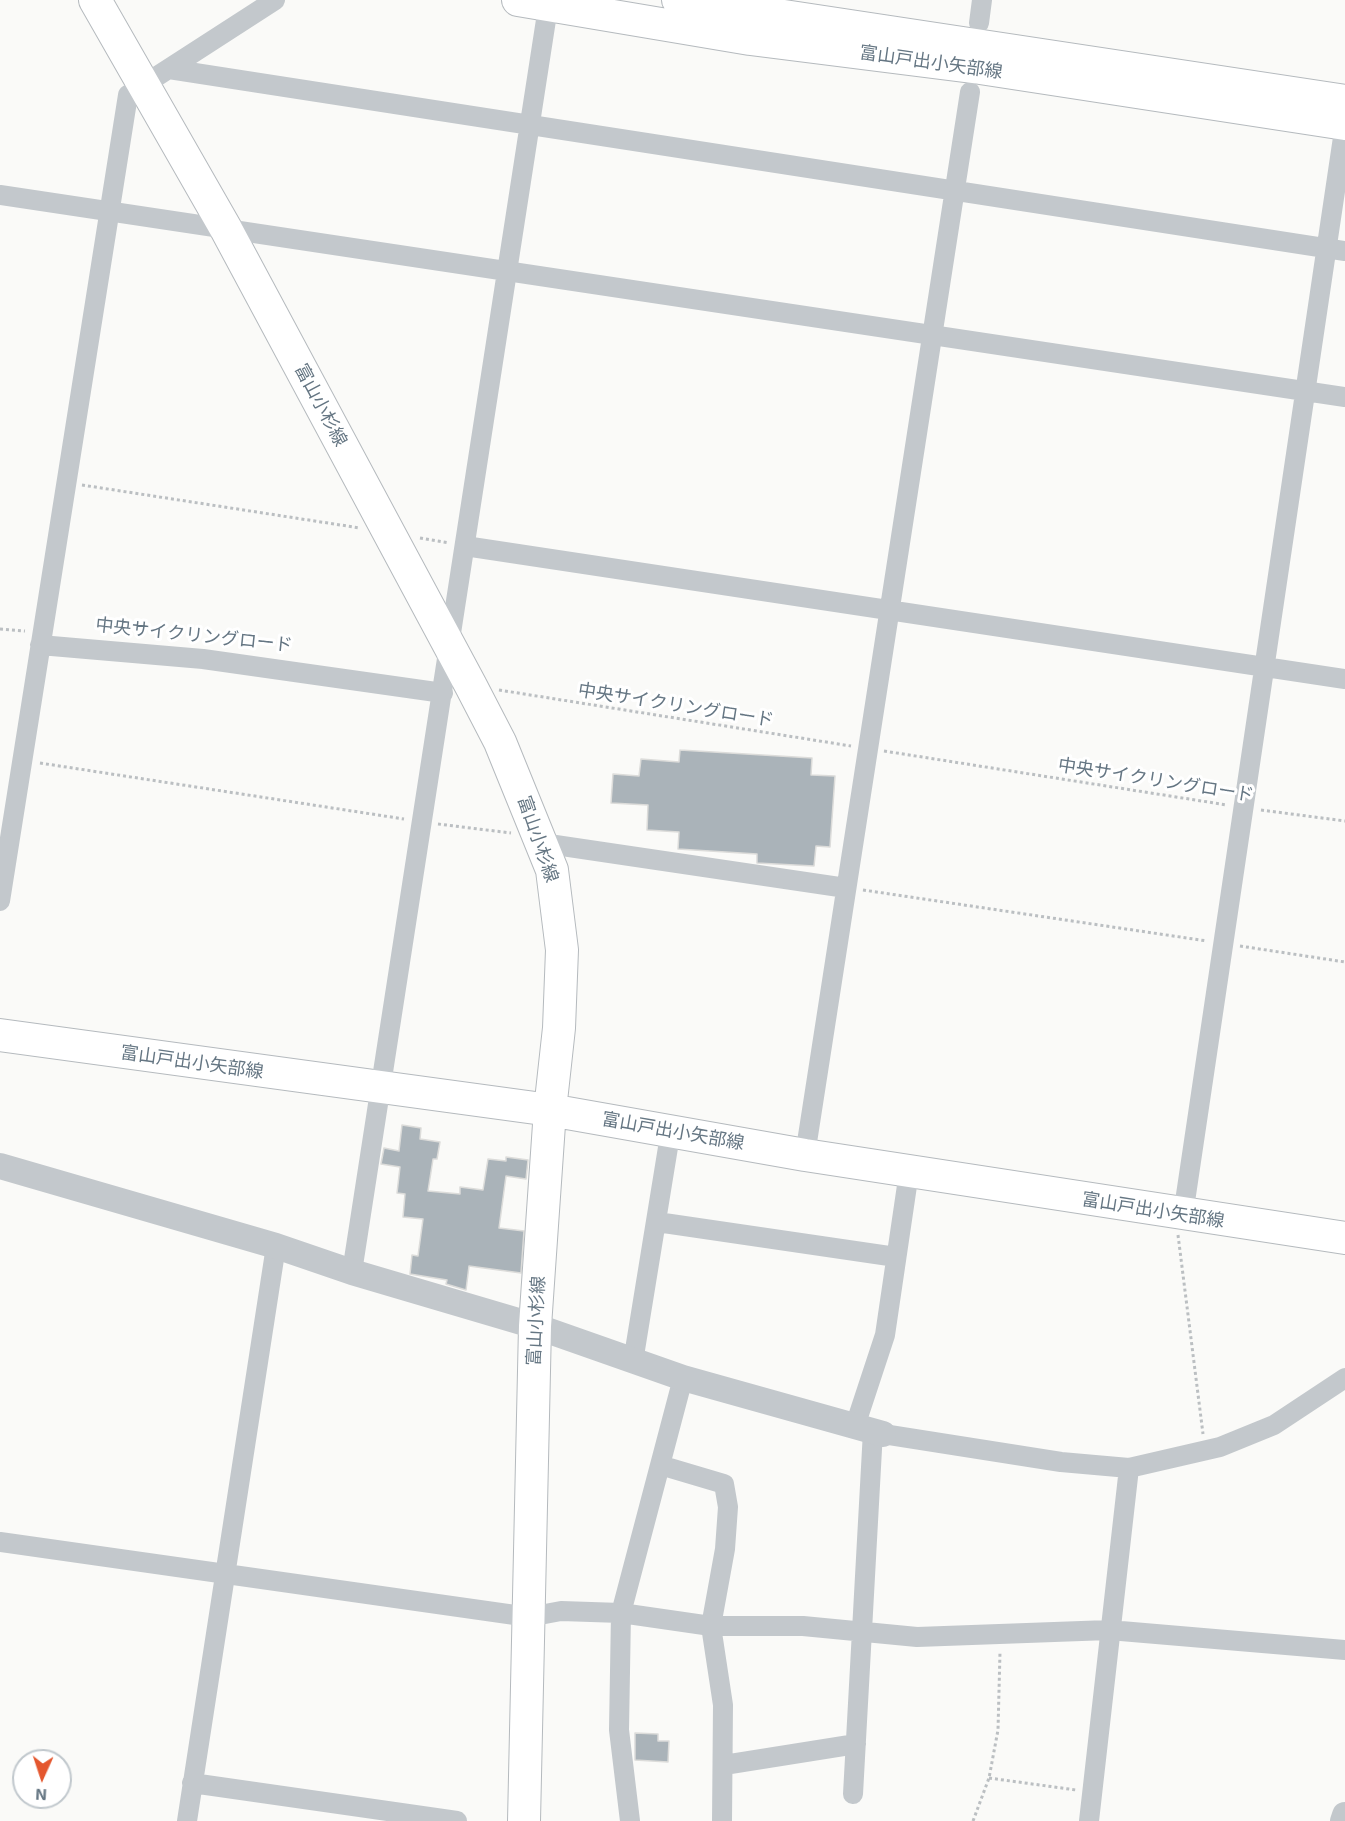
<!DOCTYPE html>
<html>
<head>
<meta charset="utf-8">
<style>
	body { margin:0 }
	#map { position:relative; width:1345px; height:1821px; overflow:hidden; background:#fafaf8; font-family:"Exo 2",sans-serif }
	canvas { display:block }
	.north { position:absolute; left:12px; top:1749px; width:60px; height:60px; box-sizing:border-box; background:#fff; border:2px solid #c1c8cd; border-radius:50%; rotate:183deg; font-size:16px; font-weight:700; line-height:24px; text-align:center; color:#657683 }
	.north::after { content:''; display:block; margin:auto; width:21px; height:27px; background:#e4572e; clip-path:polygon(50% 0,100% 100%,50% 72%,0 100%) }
</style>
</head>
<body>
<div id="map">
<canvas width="1345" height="1821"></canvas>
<div class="north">N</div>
</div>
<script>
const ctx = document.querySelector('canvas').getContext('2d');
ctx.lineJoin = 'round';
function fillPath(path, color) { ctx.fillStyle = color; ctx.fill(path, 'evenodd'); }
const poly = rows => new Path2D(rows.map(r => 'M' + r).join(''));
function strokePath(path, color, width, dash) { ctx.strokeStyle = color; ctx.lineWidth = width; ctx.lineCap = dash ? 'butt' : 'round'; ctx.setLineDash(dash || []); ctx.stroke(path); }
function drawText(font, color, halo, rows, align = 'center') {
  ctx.font = font + ' "Exo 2","Noto Sans JP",sans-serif'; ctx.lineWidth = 6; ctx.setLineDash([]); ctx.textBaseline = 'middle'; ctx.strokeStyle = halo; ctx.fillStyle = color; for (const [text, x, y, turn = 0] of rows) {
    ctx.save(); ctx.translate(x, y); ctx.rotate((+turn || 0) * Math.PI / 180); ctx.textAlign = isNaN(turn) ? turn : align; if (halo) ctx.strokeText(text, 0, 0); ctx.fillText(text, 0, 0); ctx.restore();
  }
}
const building = poly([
	[680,750,812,758,811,775,835,776,830,847,816,846,814,866,757,863,757,854,678,849,679,832,647,830,648,805,611,803,613,774,639,776,641,759,679,762,680,750],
	[402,1125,421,1128,420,1139,440,1142,437,1159,433,1159,428,1191,460,1194,460,1187,483,1190,488,1159,506,1161,506,1157,528,1160,526,1179,506,1176,499,1228,524,1231,521,1273,469,1266,466,1290,446,1284,447,1280,410,1274,412,1255,418,1256,423,1219,403,1217,405,1194,397,1193,400,1167,381,1164,384,1148,399,1151,402,1125],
	[635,1733,658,1734,658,1741,669,1741,668,1762,635,1760,635,1733]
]);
fillPath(building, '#aab3b9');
strokePath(building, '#dcdcda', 1.5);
const primary = poly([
	[95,0,226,229,471,686,500,742,552,870,562,950,559,1028,550,1110,535,1326,524,1821],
	[518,0,750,39,980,68,1345,124],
	[678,0,1345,101],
	[0,1035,550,1110,805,1155,1345,1238]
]);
strokePath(primary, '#b5babe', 34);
strokePath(poly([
	[82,485,360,528],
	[420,538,449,543],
	[0,629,25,631],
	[499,690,851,746],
	[884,751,1227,805],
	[40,763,404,819],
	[1261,810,1345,821],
	[438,824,511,833],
	[863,890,1207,941],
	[1240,946,1345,962],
	[1178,1235,1203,1434],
	[989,1778,1076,1790],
	[973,1821,989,1778,998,1730,1000,1652]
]), '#bbbfc2', 3, [3, 3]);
strokePath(poly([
	[979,23,982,0],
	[169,69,1345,251],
	[0,195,1345,397],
	[465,546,1345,679],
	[40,645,203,659,443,693],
	[542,843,846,888],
	[0,901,128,95,275,0],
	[805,1155,970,92],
	[1183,1215,1345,124],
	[657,1222,896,1257],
	[352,1272,548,7],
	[633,1362,671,1129],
	[855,1426,885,1335,909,1172],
	[883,1434,1061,1462,1129,1468,1220,1447,1274,1425,1345,1378],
	[660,1465,724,1484,728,1507,725,1549,711,1626,723,1705,722,1821],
	[0,1542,529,1617,561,1611,621,1613,711,1626,803,1626,917,1637,1109,1630,1345,1650],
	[724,1765,856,1744],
	[192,1783,457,1821],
	[853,1794,873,1431],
	[187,1821,276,1246],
	[630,1821,619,1730,621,1613,683,1378],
	[1089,1821,1129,1468]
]), '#c3c8cc', 20);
strokePath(poly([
	[0,1166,276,1246,352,1272,535,1326,683,1378,883,1434],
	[1343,1821,1345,1815]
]), '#c3c8cc', 26);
strokePath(primary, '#fff', 32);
drawText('18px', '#657683', '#fff', [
	["富山戸出小矢部線",931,62,8],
	["富山小杉線",321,405,62],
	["中央サイクリングロード",194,635,6],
	["中央サイクリングロード",676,705,9],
	["中央サイクリングロード",1156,780,9],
	["富山小杉線",538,839,71],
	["富山戸出小矢部線",192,1062,8],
	["富山戸出小矢部線",673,1131,10],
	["富山戸出小矢部線",1153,1210,9],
	["富山小杉線",536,1321,-87]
]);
</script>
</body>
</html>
